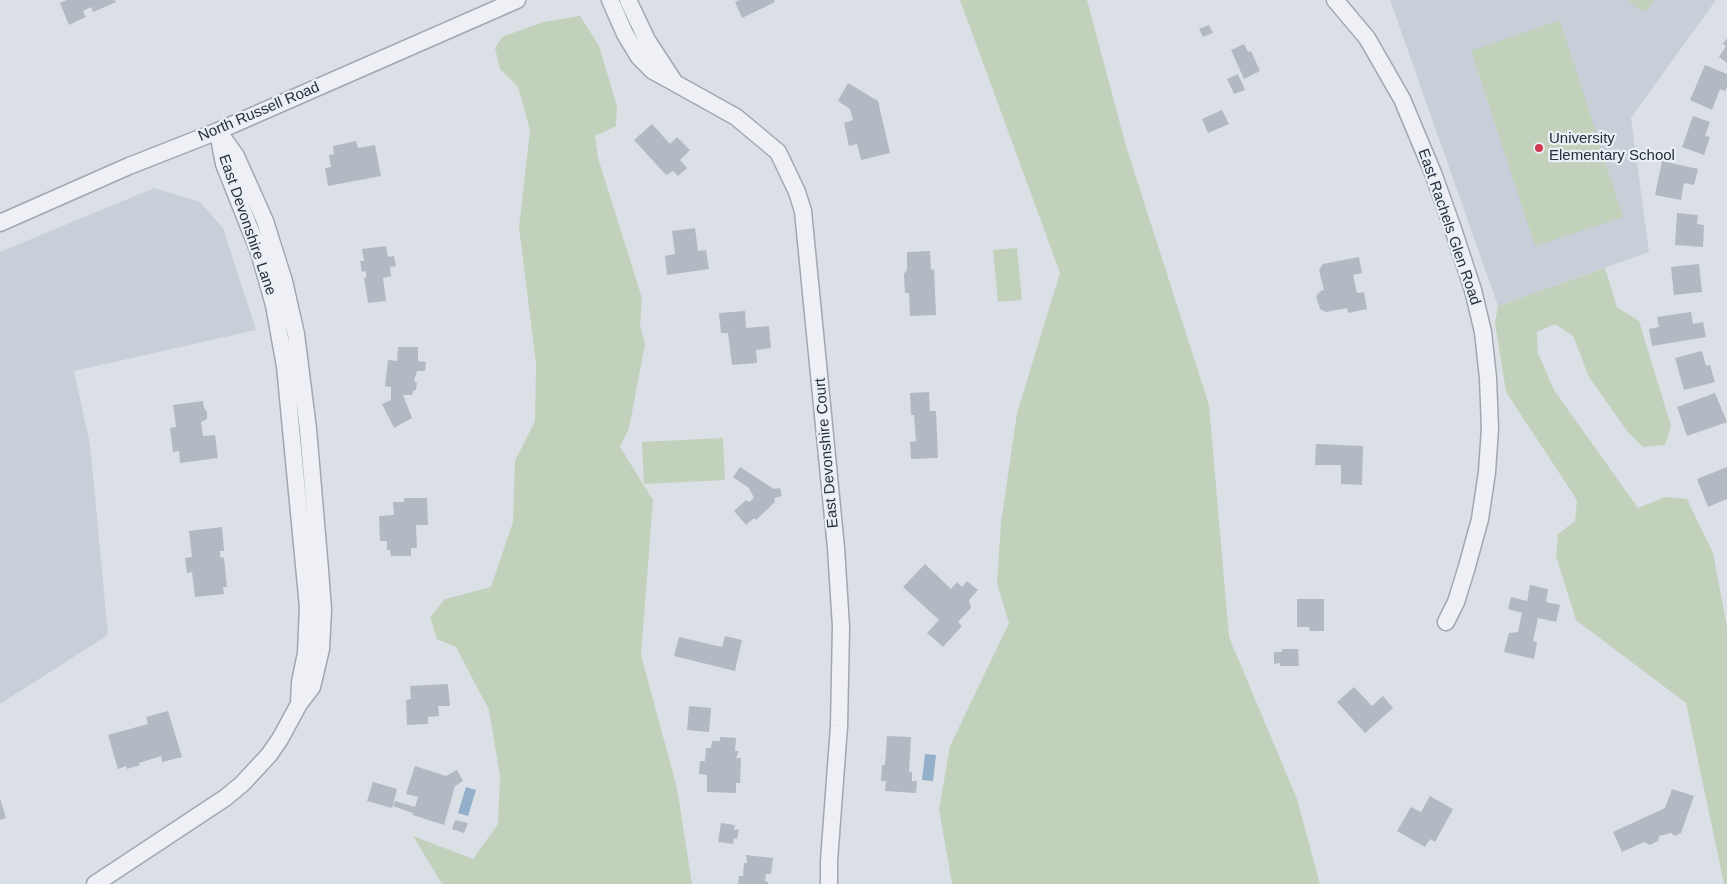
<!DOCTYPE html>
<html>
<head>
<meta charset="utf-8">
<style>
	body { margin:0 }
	canvas { display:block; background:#dbe0e6 }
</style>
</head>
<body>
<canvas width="1727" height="884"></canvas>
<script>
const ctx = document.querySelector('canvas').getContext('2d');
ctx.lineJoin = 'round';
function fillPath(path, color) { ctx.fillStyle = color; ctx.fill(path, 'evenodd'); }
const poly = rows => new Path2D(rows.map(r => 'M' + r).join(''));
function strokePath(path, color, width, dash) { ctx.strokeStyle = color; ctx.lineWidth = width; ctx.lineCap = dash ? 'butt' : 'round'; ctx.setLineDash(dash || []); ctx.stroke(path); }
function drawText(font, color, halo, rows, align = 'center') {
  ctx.font = font + ' Arial,sans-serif'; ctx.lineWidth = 4.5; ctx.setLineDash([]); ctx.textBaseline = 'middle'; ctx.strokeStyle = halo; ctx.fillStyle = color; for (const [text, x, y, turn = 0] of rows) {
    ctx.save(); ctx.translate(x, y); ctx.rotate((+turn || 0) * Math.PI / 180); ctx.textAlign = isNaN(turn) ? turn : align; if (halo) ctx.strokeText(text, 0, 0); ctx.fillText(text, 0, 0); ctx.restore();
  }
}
fillPath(poly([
	[1390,0,1716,0,1631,118,1649,252,1498,306],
	[154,188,200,202,223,228,256,330,74,371,90,444,108,635,0,704,0,252]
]), '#c9cfd8');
fillPath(poly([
	[960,0,1087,0,1126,146,1209,405,1229,637,1297,799,1320,884,952,884,939,809,950,746,1009,623,997,584,1001,523,1017,413,1060,273],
	[1627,0,1654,0,1646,11,1640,10],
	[580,16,599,46,617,106,616,126,595,136,598,158,642,298,640,325,645,344,629,428,620,447,653,500,641,655,677,788,692,884,442,884,413,836,473,859,498,824,500,776,489,710,456,647,437,639,430,617,445,599,491,587,513,522,515,461,535,421,536,364,519,227,530,130,518,87,500,69,495,48,502,37,543,22],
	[1560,20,1623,217,1535,246,1471,51],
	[1017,248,1022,300,998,302,993,250],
	[1605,268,1617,307,1639,321,1671,426,1665,445,1643,447,1627,431,1589,377,1573,336,1555,324,1537,332,1538,353,1554,390,1638,508,1665,497,1687,499,1713,553,1727,627,1727,884,1724,884,1686,703,1576,620,1556,556,1558,534,1575,521,1577,500,1506,392,1495,323,1498,306],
	[723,438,725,480,644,484,642,442]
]), '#c2d1bc');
fillPath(poly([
	[925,754,936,755,933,781,922,780],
	[466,787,476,790,468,816,458,813]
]), '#94afc9');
fillPath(poly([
	[67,0,115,0,116,2,93,12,91,7,83,11,86,17,69,25,60,3],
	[739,0,774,0,775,2,742,18,735,2],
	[1209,25,1213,33,1203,37,1199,29],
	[1727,38,1727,63,1719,57,1726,46,1723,44],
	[1244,44,1248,52,1251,51,1260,71,1244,79,1231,50],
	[1705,65,1727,74,1727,87,1725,91,1720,89,1712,110,1690,100],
	[1238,74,1245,90,1234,94,1227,79],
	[848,83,878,101,890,153,861,160,857,144,849,146,844,123,853,120,850,109,838,101],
	[1222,110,1229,124,1208,133,1202,119],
	[1693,116,1710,122,1705,136,1710,137,1704,155,1682,147],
	[652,124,670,144,677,137,690,150,680,160,687,168,678,176,673,171,666,175,634,140],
	[356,141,358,148,375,145,381,176,328,186,325,168,331,167,329,155,334,154,333,146],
	[1662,161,1698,169,1694,185,1684,183,1681,200,1655,195],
	[1677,213,1698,215,1697,224,1704,225,1703,247,1675,245],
	[695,228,698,251,706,250,709,269,667,275,665,256,675,254,672,231],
	[386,246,388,257,394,256,396,266,390,267,391,276,383,278,386,301,368,303,364,278,366,277,366,271,362,272,360,261,364,261,362,249],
	[930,251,931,270,934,269,936,315,910,316,909,293,905,293,904,274,907,270,907,252],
	[1359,257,1362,273,1353,275,1357,293,1364,292,1367,309,1348,313,1347,308,1326,312,1320,309,1316,296,1321,291,1324,290,1319,270,1323,264],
	[1699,264,1702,292,1674,295,1671,267],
	[745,311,746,328,769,326,771,348,756,350,757,363,732,365,728,333,721,333,719,313],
	[1691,312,1693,324,1703,322,1706,337,1652,346,1649,329,1659,327,1657,317],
	[398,347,418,347,418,361,426,362,425,371,417,371,414,381,417,383,416,390,413,391,412,395,403,395,412,418,394,428,382,404,391,400,391,387,385,386,388,360,397,361],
	[1702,351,1706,366,1710,365,1715,382,1684,390,1675,358],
	[929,392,930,411,936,411,938,458,911,459,910,442,916,441,914,415,911,415,910,393],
	[1715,393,1727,422,1687,436,1677,407],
	[203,401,204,408,207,412,207,419,201,422,203,436,215,435,218,458,180,463,179,451,173,452,170,428,176,427,173,405],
	[1316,444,1363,446,1362,485,1341,484,1341,465,1315,465],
	[740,467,774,489,780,488,782,496,774,498,775,502,756,520,754,518,746,525,734,511,746,500,749,502,754,498,749,488,733,477],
	[1727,467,1727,499,1708,507,1697,479],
	[404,498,427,498,428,525,416,525,417,548,411,548,411,556,391,556,390,550,387,550,387,541,380,541,379,516,394,515,393,502,404,502],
	[222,527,224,551,220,551,220,557,224,558,227,587,223,587,224,594,195,597,192,572,187,573,185,558,192,557,189,531],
	[925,564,951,589,957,582,962,587,967,581,978,590,969,600,971,608,958,622,962,626,943,647,927,633,939,620,903,587],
	[1530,585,1548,589,1546,602,1560,605,1556,622,1538,618,1533,641,1537,642,1534,659,1504,652,1509,633,1518,632,1522,613,1508,609,1511,597,1527,601],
	[1297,599,1324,599,1324,631,1310,631,1309,627,1297,627],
	[725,636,742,640,735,671,674,656,679,637,722,647],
	[1282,649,1298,649,1299,666,1280,666,1280,663,1274,664,1274,652,1282,652],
	[448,684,450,706,438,706,439,716,428,717,428,724,407,725,406,700,411,699,410,686],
	[1354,687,1372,706,1383,696,1393,708,1365,733,1337,702],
	[689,706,711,708,709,732,687,730],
	[168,711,182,757,162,762,161,756,139,763,140,765,127,769,126,766,118,769,108,735,148,724,146,717],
	[887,736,911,737,909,772,912,772,912,781,917,781,916,793,885,791,886,781,881,781,882,765,885,765],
	[720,737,736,738,735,751,739,751,736,758,741,758,740,783,736,783,736,793,707,792,707,775,699,774,700,761,705,761,706,748,711,748,712,741,720,741],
	[415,766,446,776,457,770,463,781,455,786,444,825,413,815,413,813,393,806,395,801,415,807,418,797,406,794],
	[373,782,397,789,392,808,367,801],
	[1672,789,1694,796,1681,833,1675,836,1671,833,1659,836,1658,841,1650,845,1644,842,1622,852,1613,832,1665,808],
	[1430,796,1453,809,1435,842,1430,839,1425,847,1397,831,1411,807,1421,812],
	[0,798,6,818,0,820],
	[455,820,468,823,464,833,452,829],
	[721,823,735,825,734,830,739,829,737,839,734,838,733,844,718,842],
	[746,855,773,858,771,874,766,874,765,881,768,882,768,884,738,884,739,876,743,876,744,863,747,863]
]), '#b2b9c3');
const minor = poly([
	[610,0,625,34,639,57,653,71,675,83,647,40,628,0],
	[1335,0,1367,38,1402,99,1433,173,1453,229,1473,290,1483,332,1488,378,1490,428,1487,472,1480,519,1466,570,1456,602,1446,622],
	[675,83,736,117,778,152,797,192,803,211,836,548,841,627,839,726,829,861,829,884],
	[219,138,224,164,259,252,274,305,285,366,308,607,306,653,300,682,299,704],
	[0,223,129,166,218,131,517,0],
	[95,884,225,798,242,784,269,755,280,739,299,704,312,687,321,649,323,610,320,570,308,429,296,334,284,281,265,221,236,156,218,131]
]);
strokePath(minor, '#a1a7b0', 19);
strokePath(minor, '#eef0f5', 16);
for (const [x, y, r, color] of [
	[1539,148,5,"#d33953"]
]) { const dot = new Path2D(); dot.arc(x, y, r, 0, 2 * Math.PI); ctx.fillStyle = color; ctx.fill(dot); strokePath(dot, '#eaeff4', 2); }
drawText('15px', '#252e3d', '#eaeff4', [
	["North Russell Road",259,112,-23],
	["East Devonshire Lane",247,225,71],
	["East Rachels Glen Road",1449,227,71],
	["East Devonshire Court",827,453,-95]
]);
drawText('15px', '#252e3d', '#eaeff4', [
	["University",1549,139],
	["Elementary School",1549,156]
], 'left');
</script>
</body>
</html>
